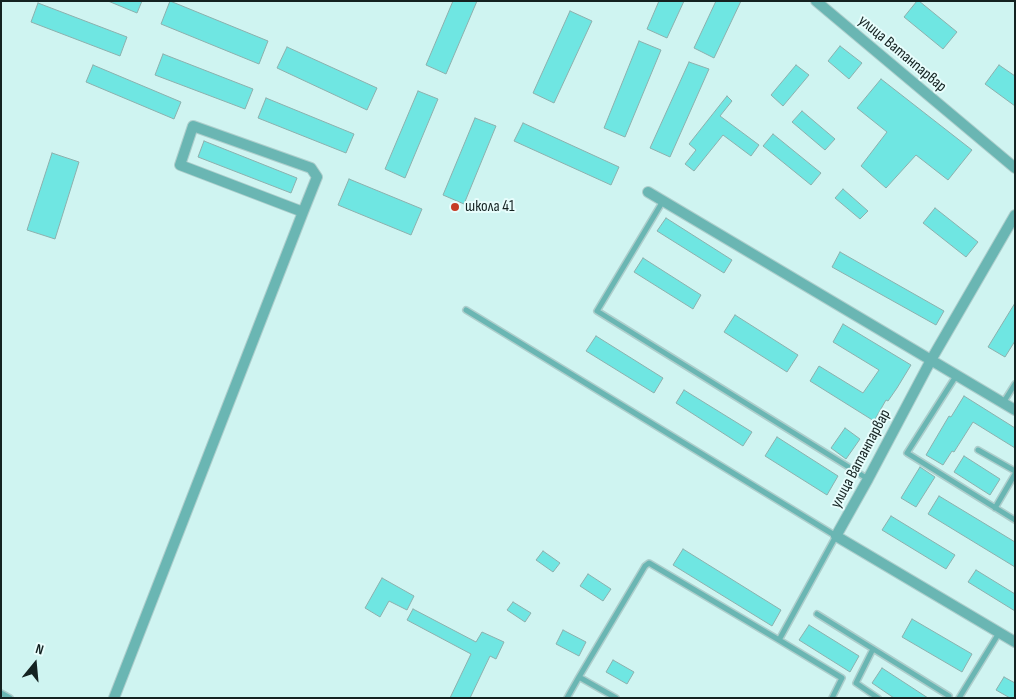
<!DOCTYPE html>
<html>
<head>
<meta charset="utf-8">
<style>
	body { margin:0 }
	#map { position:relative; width:1016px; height:699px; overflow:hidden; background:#cff4f1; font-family:"Sofia Sans Condensed",sans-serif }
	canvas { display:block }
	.frame { position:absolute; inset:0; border:2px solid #142221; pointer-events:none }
	.north { position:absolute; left:10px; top:639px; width:50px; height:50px; -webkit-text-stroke:4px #e7fdfc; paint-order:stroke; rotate:17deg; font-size:14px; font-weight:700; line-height:20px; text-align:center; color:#142221 }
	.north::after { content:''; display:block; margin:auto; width:18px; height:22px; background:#142221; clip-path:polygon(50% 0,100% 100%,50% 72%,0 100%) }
</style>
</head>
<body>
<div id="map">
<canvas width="1016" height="699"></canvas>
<div class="frame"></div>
<div class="north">N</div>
</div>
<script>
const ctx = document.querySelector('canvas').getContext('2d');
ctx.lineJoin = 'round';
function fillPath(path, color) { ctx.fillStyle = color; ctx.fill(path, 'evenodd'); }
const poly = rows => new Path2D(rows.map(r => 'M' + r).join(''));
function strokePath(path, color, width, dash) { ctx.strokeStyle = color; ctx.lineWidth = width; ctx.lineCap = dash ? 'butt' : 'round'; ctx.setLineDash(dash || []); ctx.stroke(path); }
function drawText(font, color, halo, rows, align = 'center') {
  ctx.font = font + ' "Sofia Sans Condensed",sans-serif'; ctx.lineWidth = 4; ctx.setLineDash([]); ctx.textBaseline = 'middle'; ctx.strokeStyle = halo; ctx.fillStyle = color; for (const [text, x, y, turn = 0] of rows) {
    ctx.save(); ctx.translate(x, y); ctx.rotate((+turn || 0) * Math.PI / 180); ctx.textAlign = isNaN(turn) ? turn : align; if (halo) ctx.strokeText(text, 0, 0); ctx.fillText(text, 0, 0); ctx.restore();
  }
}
const building = poly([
	[108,1,142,1,137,13,108,1],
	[170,1,268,41,259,64,161,24,170,1],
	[453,1,477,1,446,74,426,65,453,1],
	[659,1,684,1,667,38,647,29,659,1],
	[716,1,741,1,714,58,694,48,716,1],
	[917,1,919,1,957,32,943,49,904,17,917,1],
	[38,3,127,37,120,56,31,22,38,3],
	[570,11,592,21,554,103,533,93,570,11],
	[639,41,661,50,625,137,604,128,639,41],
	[840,46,862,63,849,79,828,61,840,46],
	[287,47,377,88,367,110,277,68,287,47],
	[163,54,253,89,245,109,155,75,163,54],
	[689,62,709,69,670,157,650,148,689,62],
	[93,65,181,102,174,119,86,82,93,65],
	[796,65,809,75,783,106,771,95,796,65],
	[999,65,1015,76,1015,106,985,84,999,65],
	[881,79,972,150,948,180,916,155,886,188,861,166,887,132,857,108,881,79],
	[418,91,438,99,405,178,385,169,418,91],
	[727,96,732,101,720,116,759,145,751,156,723,135,694,171,685,164,696,150,689,144,727,96],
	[266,98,354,134,346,153,258,118,266,98],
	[802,111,835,139,825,150,792,122,802,111],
	[475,118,496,126,464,204,443,195,475,118],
	[523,123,619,167,611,185,514,141,523,123],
	[773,134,821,173,811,185,763,146,773,134],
	[204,141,297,178,291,193,198,157,204,141],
	[52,153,79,162,55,239,27,230,52,153],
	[349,179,422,209,411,235,338,205,349,179],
	[843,189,868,211,860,219,835,198,843,189],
	[935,208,978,242,966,257,923,223,935,208],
	[666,218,732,260,724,273,657,231,666,218],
	[840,252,944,311,936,325,832,267,840,252],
	[643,258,701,295,693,309,634,272,643,258],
	[1015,303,1015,341,1005,357,988,347,1015,303],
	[735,315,798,355,787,372,724,332,735,315],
	[843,324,911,365,897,388,888,401,886,400,874,421,810,381,819,366,863,393,879,370,833,342,843,324],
	[596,336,663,378,654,393,586,351,596,336],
	[684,390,752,432,743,446,676,403,684,390],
	[964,396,1015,428,1015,448,973,422,954,452,952,451,943,465,926,455,949,416,951,417,964,396],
	[845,428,860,439,846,459,831,448,845,428],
	[777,437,838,476,827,495,765,456,777,437],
	[964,456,1000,479,990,495,954,472,964,456],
	[920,467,935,477,916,507,901,498,920,467],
	[939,496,1015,542,1015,567,928,514,939,496],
	[891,516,955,555,946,569,882,530,891,516],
	[683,549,781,610,772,626,673,565,683,549],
	[543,551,560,563,553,572,536,560,543,551],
	[976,570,1015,594,1015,611,968,582,976,570],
	[588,574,611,589,603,601,580,586,588,574],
	[382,578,414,596,407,610,389,601,380,617,365,608,382,578],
	[513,602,531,613,525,622,507,610,513,602],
	[413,609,476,642,482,632,504,642,496,659,490,656,470,698,450,698,471,654,407,620,413,609],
	[912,619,972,654,962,672,902,637,912,619],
	[809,625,859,656,850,672,799,640,809,625],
	[563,630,586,642,579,656,556,644,563,630],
	[613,660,634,672,627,684,606,672,613,660],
	[882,668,928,698,894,698,872,683,882,668],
	[1004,677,1015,683,1015,698,1010,698,996,690,1004,677]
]);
fillPath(building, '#6fe6e2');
strokePath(building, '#8cb0ad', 1);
const service = poly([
	[663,201,597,311,868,479],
	[466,310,836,536,779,640,842,678,832,698],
	[956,376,907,453,1015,520],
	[1003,403,1015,384],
	[978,450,1015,471],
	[995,508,1015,474],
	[817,614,949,696],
	[873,649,856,683,878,698],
	[579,677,645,566,649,563,779,640],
	[1,693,10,698],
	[567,698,579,677,616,698],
	[959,698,999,633]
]);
const minor = poly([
	[816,1,1015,168],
	[648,192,1015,410],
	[1015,215,931,360,868,479,836,536,1015,642],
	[114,698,303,212,317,177,311,168,193,126,180,165,303,212]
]);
strokePath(service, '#adcecc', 8);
strokePath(minor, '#adcecc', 12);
strokePath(service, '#6ab6b3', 5);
strokePath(minor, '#6ab6b3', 10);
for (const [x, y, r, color] of [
	[455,207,5,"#c63b24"]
]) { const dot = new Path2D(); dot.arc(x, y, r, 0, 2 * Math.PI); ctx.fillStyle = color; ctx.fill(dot); strokePath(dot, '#e7fdfc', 2); }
drawText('16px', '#142221', '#e7fdfc', [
	["улица Ватанпарвар",902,54,40],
	["улица Ватанпарвар",861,459,-62]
]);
drawText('16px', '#142221', '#e7fdfc', [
	["школа 41",465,207]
], 'left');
</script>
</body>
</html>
